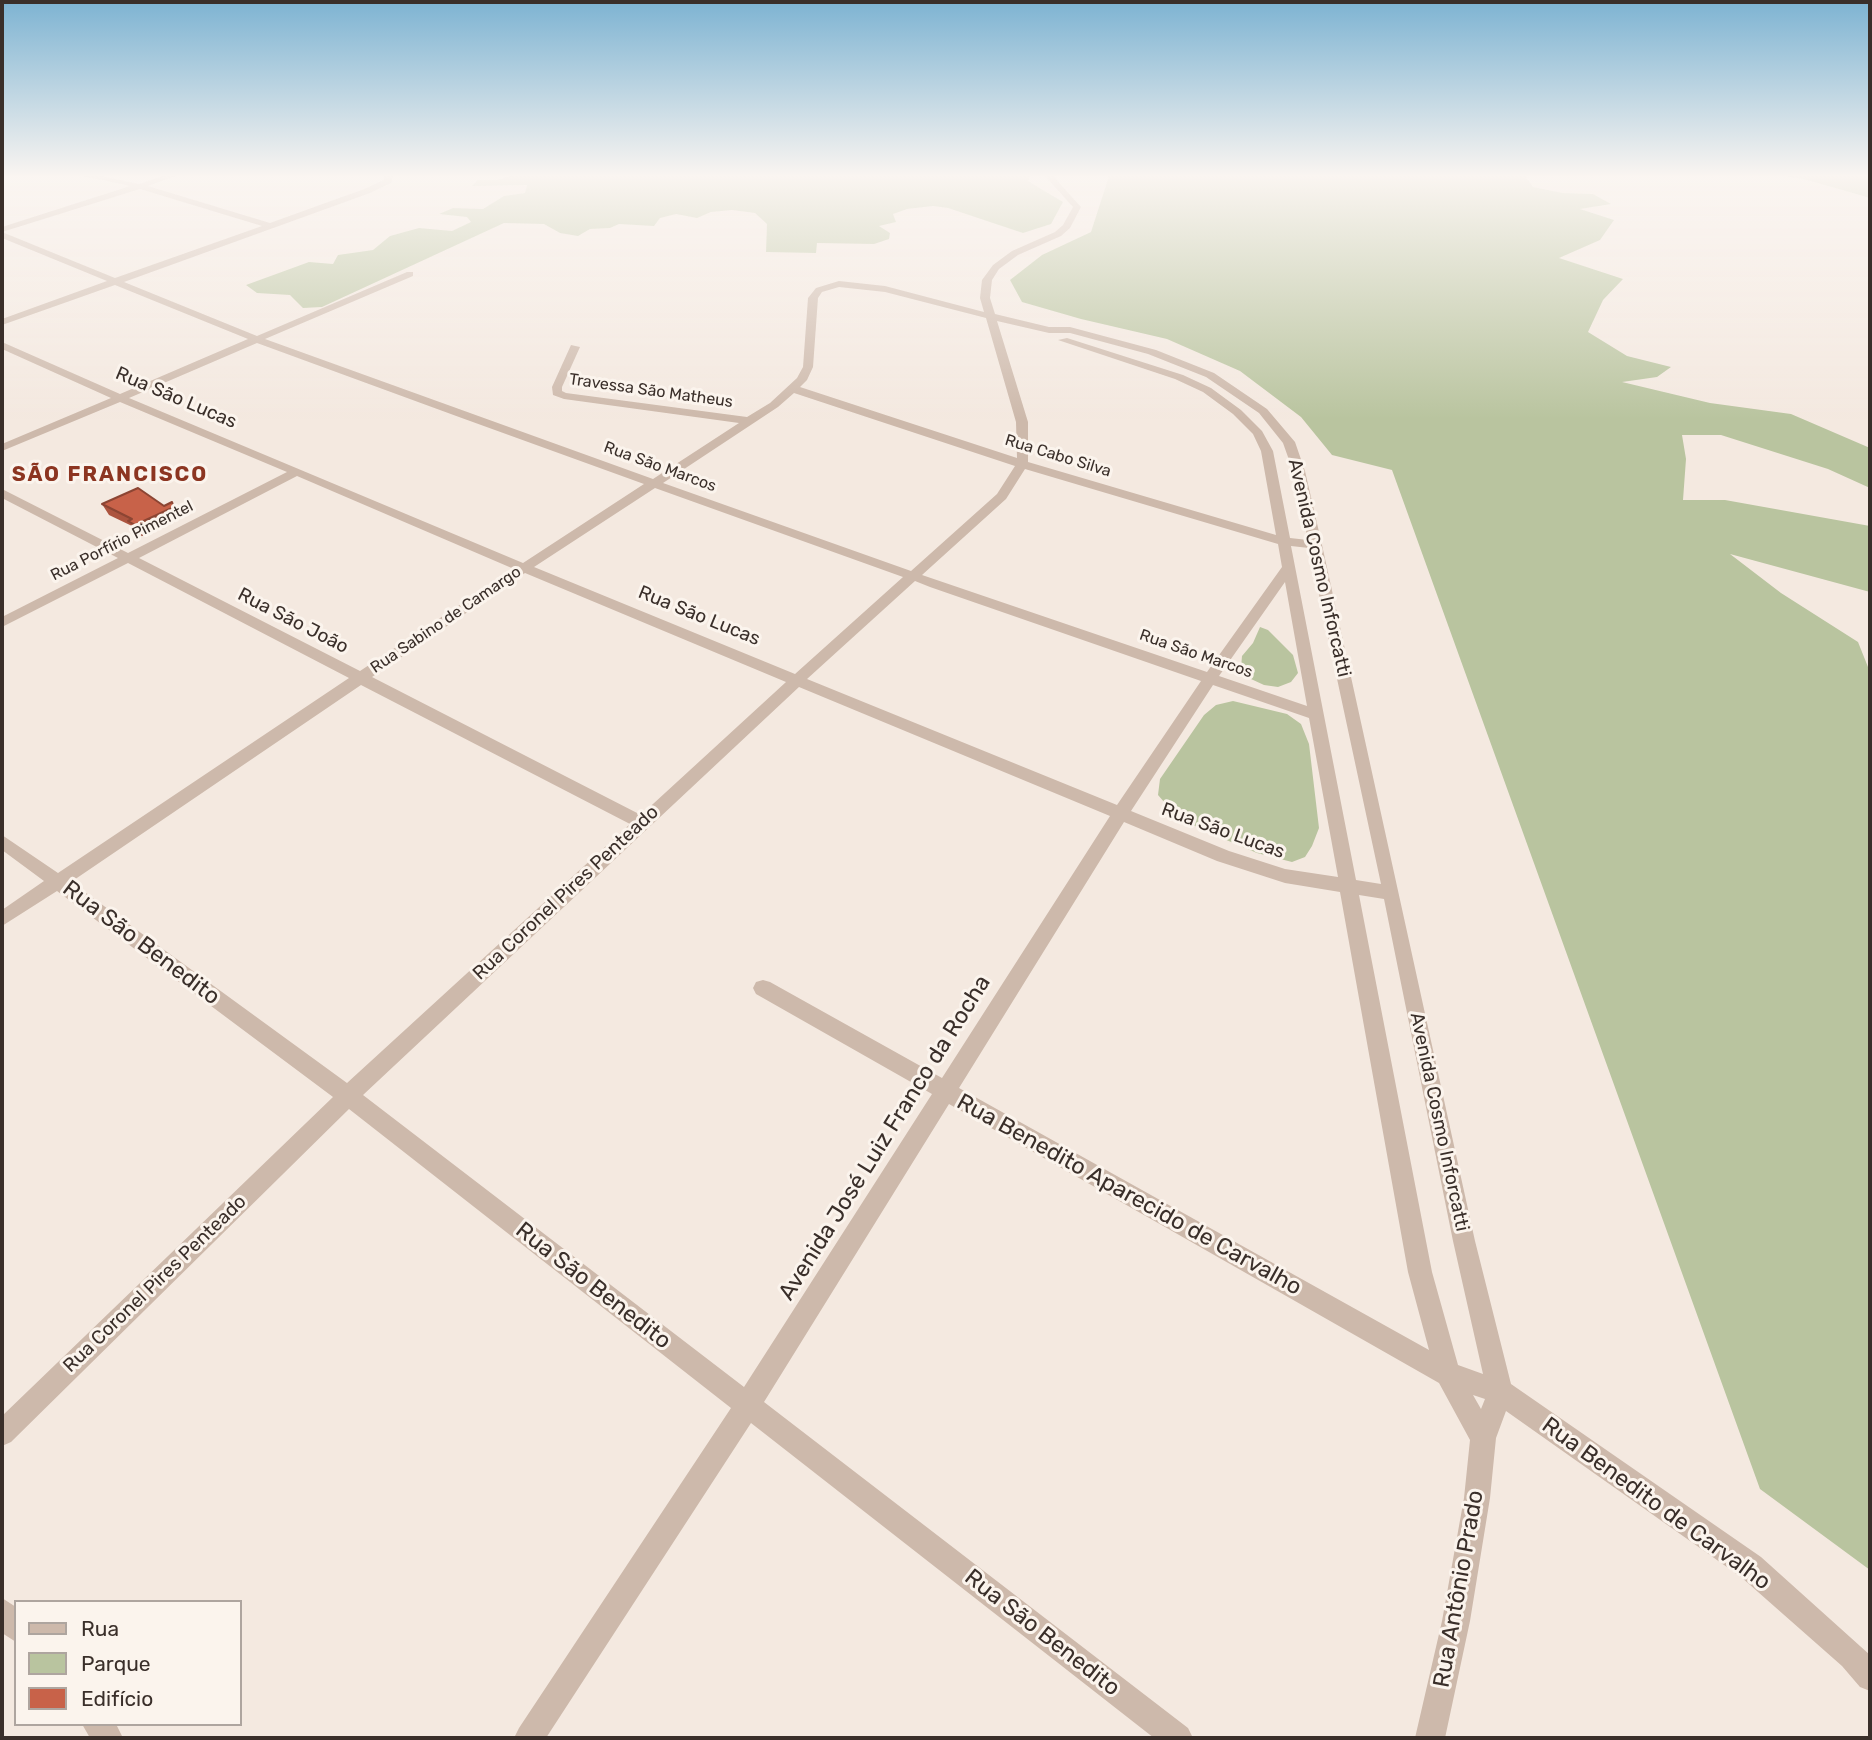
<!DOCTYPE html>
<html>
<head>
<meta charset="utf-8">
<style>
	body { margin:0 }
	#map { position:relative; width:1872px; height:1740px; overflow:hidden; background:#f4e9e0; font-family:Rubik,sans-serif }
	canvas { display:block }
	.frame { position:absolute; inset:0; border:4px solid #3a2f2a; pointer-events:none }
	.legend { position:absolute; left:14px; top:1600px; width:228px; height:126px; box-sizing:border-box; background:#fbf4ed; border:2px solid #aea59f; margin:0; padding:9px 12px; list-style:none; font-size:21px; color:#3a2f2a }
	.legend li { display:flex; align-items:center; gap:14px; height:35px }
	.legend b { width:35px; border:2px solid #aea59f }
</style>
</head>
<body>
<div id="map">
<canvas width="1872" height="1740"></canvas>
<div class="frame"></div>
<ul class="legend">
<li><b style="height:9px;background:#cdb9ab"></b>Rua</li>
<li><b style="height:19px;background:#b9c49f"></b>Parque</li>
<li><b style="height:19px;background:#c86249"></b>Edifício</li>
</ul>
</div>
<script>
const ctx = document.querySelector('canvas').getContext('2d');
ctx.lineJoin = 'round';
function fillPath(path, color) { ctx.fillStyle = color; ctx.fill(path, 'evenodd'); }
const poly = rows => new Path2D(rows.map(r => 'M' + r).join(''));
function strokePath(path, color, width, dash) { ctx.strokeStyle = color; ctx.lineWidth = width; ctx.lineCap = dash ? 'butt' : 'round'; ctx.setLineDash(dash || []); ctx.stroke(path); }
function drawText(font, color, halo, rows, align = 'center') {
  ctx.font = font + ' Rubik,sans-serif'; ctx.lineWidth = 6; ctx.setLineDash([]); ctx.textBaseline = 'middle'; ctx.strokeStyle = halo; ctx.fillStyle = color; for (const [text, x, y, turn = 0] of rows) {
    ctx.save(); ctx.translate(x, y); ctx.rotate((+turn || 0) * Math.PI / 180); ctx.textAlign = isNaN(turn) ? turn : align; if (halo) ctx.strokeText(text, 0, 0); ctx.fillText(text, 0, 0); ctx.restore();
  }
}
fillPath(poly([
	[512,176,1030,176,1028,181,1063,202,1051,224,1023,233,948,208,933,206,907,209,893,214,896,222,879,226,890,233,889,239,874,244,817,243,816,253,766,252,767,224,755,213,732,210,711,212,697,218,676,214,660,218,654,226,619,224,610,228,590,229,578,236,560,233,544,224,504,223,322,307,303,308,290,295,257,293,246,285,309,262,333,264,338,255,373,250,390,236,419,228,452,231,471,222,467,217,439,214,453,208,483,209,504,196,525,193,527,185,472,186,478,180,498,180],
	[1109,176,1525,176,1533,187,1563,193,1593,194,1611,204,1580,209,1614,220,1600,240,1559,258,1623,279,1603,300,1588,332,1627,356,1671,367,1657,377,1622,382,1710,403,1791,414,1870,448,1870,488,1828,469,1721,435,1682,435,1686,459,1683,500,1725,500,1870,526,1870,592,1730,554,1781,593,1858,642,1870,672,1870,1570,1760,1489,1392,470,1332,455,1301,417,1240,371,1167,339,1081,319,1022,302,1010,280,1042,255,1091,232],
	[1787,176,1870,176,1870,198,1804,179],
	[1260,627,1268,630,1293,655,1298,673,1291,682,1278,687,1264,685,1251,679,1241,668,1242,656,1253,643],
	[1233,701,1287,714,1301,724,1309,744,1319,828,1312,846,1305,857,1292,862,1257,853,1210,833,1178,818,1158,795,1160,779,1204,715,1216,705]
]), '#b9c49f');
fillPath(poly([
	[84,176,99,176,139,184,164,176,175,176,148,186,270,223,364,189,384,180,385,176,393,176,391,183,370,193,124,282,257,336,407,272,413,272,413,276,265,339,653,479,739,423,564,399,553,395,552,387,571,345,580,347,562,387,562,391,566,393,747,417,770,403,797,378,803,367,808,298,816,288,839,281,885,286,984,312,980,298,982,280,993,265,1012,251,1055,232,1063,225,1073,207,1045,176,1053,176,1081,207,1070,228,1061,236,1018,255,999,269,992,280,990,298,995,314,1049,327,1070,327,1156,350,1214,373,1267,409,1295,442,1305,471,1322,545,1475,1241,1511,1384,1761,1557,1870,1655,1870,1691,1860,1687,1842,1666,1741,1577,1506,1411,1496,1438,1490,1498,1470,1621,1445,1738,1415,1738,1442,1621,1464,1498,1470,1440,1439,1383,949,1104,764,1402,1188,1728,1193,1738,1154,1738,751,1423,546,1738,514,1738,519,1728,731,1408,349,1109,11,1442,2,1446,2,1416,333,1097,57,891,2,926,2,910,44,881,2,850,2,835,58,873,349,678,128,563,2,627,2,617,118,558,2,498,2,489,128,553,287,472,120,402,2,451,2,444,111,398,2,349,2,342,120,394,248,339,115,285,2,325,2,319,107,281,2,238,2,227,130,186,84,176],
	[140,189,262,226,115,278,2,232,140,189],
	[839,287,885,292,986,318,1016,422,1017,458,800,387,807,380,813,367,818,298,822,292,839,287],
	[997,321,1049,333,1070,333,1148,354,1206,377,1259,413,1283,443,1293,471,1308,540,1290,538,1273,451,1262,431,1241,410,1211,388,1183,375,1067,338,1058,340,1175,379,1203,392,1233,414,1253,434,1261,451,1276,535,1028,462,1028,422,997,321],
	[257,343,459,417,644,484,523,563,129,398,257,343],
	[794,393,1015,466,997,494,911,571,663,483,778,407,794,393],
	[1025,469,1278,544,1282,567,1207,672,922,575,1006,499,1025,469],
	[297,476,514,569,360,671,139,558,297,476],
	[655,488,903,577,795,674,534,567,655,488],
	[1291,546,1309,548,1381,884,1356,880,1291,546],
	[525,573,786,682,641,815,372,677,525,573],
	[915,581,930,587,1201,681,1117,805,807,679,915,581],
	[1285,582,1307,706,1219,676,1285,582],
	[361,685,630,824,347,1083,71,882,361,685],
	[1213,685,1309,718,1338,877,1285,869,1229,851,1131,811,1213,685],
	[799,687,1110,816,942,1078,770,982,763,980,756,982,753,988,756,994,932,1094,744,1387,363,1095,799,687],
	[1124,822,1217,861,1285,883,1340,892,1408,1272,1429,1350,959,1088,1124,822],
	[1359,895,1384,899,1453,1241,1483,1374,1458,1365,1432,1272,1359,895],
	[1473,1395,1485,1399,1481,1409,1473,1395],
	[2,1598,16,1607,16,1642,2,1633,2,1598],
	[82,1724,116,1724,123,1738,90,1738,82,1724]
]), '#cdb9ab');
fillPath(poly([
	[102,504,164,506,178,513,180,518,142,536,136,531,132,526,109,515]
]), '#ac543f');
fillPath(poly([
	[172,502,180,518,142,536,135,525]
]), '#8c4533');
const building = poly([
	[138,488,164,506,172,502,174,507,135,525,128,521,132,519,102,504,138,488]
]);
fillPath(building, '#c86249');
strokePath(building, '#8c4533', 2);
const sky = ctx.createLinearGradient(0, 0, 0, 419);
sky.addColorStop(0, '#7db3d2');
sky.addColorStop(0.42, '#faf5f1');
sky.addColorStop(1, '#faf5f100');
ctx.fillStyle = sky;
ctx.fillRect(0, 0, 1872, 419);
drawText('16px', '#3a2f2a', '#fbf4ed', [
	["Travessa São Matheus",651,391,8],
	["Rua Cabo Silva",1058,456,17],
	["Rua São Marcos",660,467,20],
	["Rua Porfírio Pimentel",122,541,-27],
	["Rua Sabino de Camargo",446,620,-34],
	["Rua São Marcos",1196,654,19]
]);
drawText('19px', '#3a2f2a', '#fbf4ed', [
	["Rua São Lucas",176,398,23],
	["Avenida Cosmo Inforcatti",1319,568,77],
	["Rua São Lucas",699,616,22],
	["Rua São João",293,621,27],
	["Rua São Lucas",1223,831,20],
	["Rua Coronel Pires Penteado",566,893,-43],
	["Avenida Cosmo Inforcatti",1439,1122,78],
	["Rua Coronel Pires Penteado",155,1284,-44]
]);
ctx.letterSpacing = '2px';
drawText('bold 21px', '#8c3521', '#fbf4ed', [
	["SÃO FRANCISCO",110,475]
]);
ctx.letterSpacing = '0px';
drawText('23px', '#3a2f2a', '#fbf4ed', [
	["Rua São Benedito",141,943,37],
	["Avenida José Luiz Franco da Rocha",885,1138,-58],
	["Rua Benedito Aparecido de Carvalho",1129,1195,29],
	["Rua São Benedito",593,1286,38],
	["Rua Benedito de Carvalho",1656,1504,36],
	["Rua Antônio Prado",1459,1589,-80],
	["Rua São Benedito",1042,1633,38]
]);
</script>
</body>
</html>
